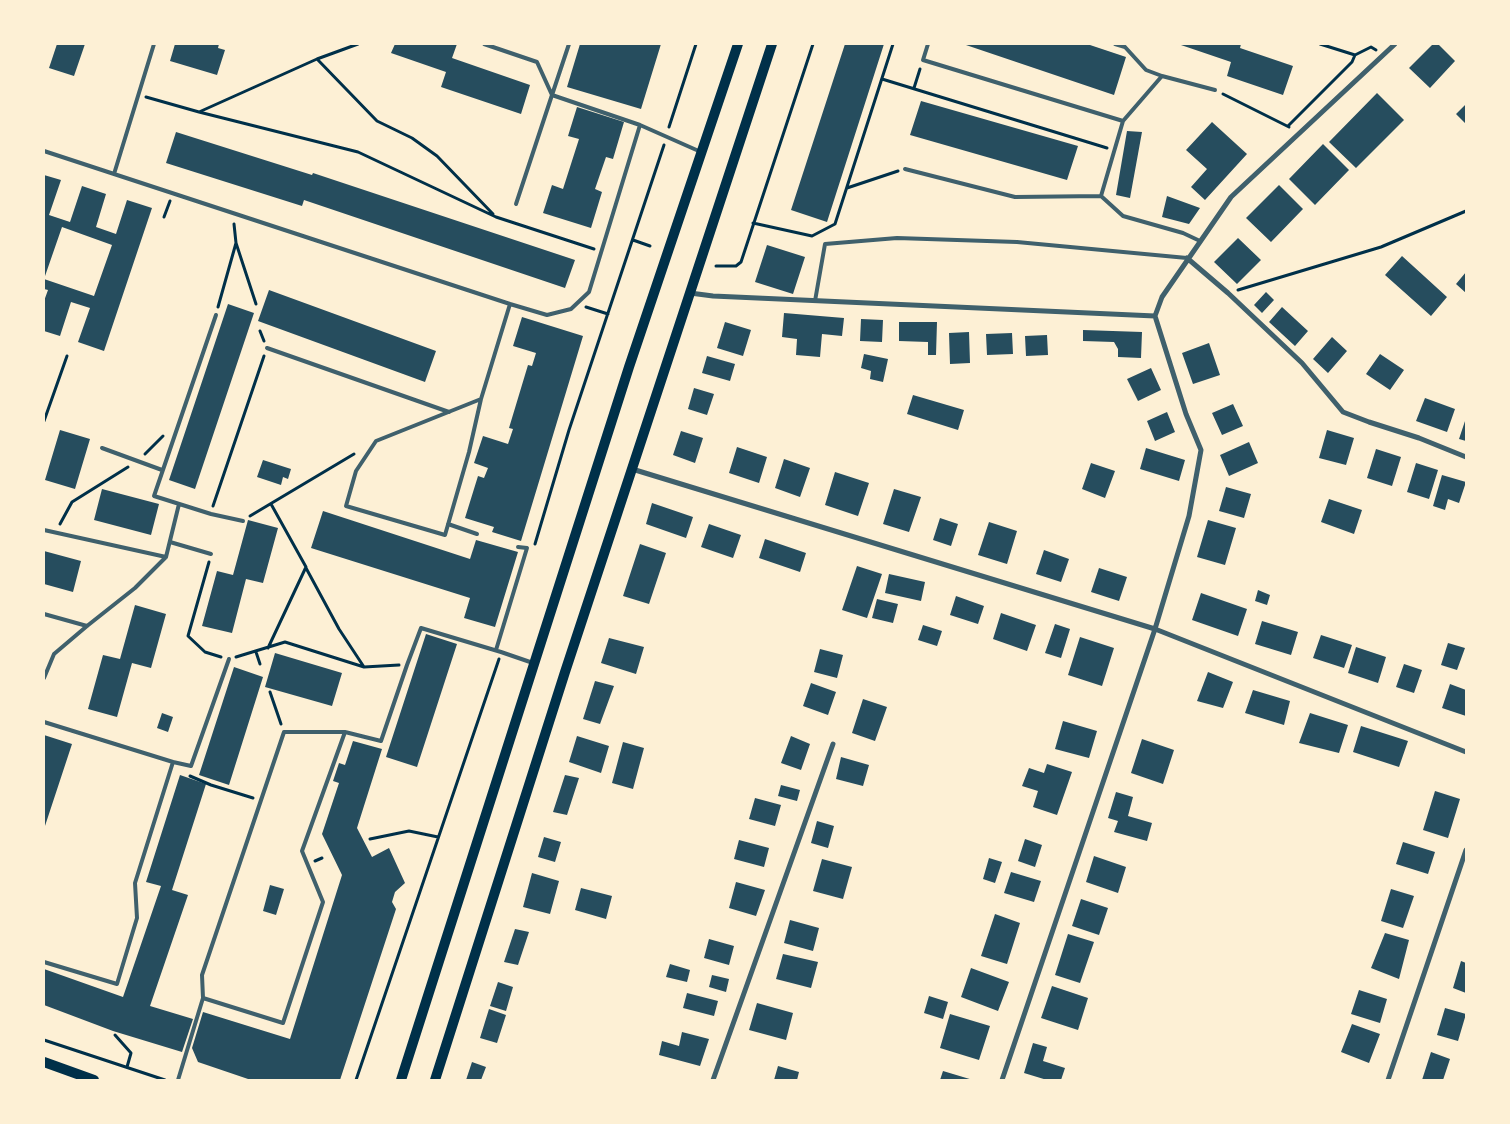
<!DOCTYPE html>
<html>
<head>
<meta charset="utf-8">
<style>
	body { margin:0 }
	#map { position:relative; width:1510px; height:1124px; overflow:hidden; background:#fdf0d5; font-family:"Times New Roman",serif }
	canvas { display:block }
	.frame { position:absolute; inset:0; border:45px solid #fdf0d5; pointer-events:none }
</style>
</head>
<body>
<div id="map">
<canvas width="1510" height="1124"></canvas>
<div class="frame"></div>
</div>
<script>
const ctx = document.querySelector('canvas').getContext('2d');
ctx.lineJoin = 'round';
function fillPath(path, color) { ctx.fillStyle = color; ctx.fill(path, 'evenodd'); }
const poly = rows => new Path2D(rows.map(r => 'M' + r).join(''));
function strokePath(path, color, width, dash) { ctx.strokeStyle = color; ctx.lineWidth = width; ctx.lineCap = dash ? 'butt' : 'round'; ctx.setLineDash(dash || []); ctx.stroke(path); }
fillPath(poly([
	[57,44,85,44,74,76,49,68],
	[175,44,219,44,218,48,225,50,217,75,170,61],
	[395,44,457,44,452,58,530,85,521,114,441,87,446,72,391,53],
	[580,44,661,44,641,109,567,87],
	[845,44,884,44,827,222,791,210],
	[963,44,1087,44,1126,57,1114,95],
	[1178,44,1241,44,1240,48,1293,66,1283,95,1227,76,1231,62],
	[1433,44,1438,44,1455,61,1430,88,1409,68],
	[1377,93,1404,120,1356,168,1329,142],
	[921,101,1078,146,1067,180,910,135],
	[1466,104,1466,124,1456,114],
	[577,107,624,122,613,159,606,157,595,189,602,192,591,228,543,213,552,185,563,189,579,139,568,136],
	[1212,122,1247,154,1205,200,1191,187,1207,169,1186,150],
	[1127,131,1142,132,1130,198,1116,195],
	[176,132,312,175,313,173,575,260,565,288,304,200,302,206,166,163],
	[1323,144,1349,170,1315,205,1289,179],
	[44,175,61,180,49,215,70,222,82,186,106,194,96,227,116,234,127,200,152,208,104,351,78,342,90,308,71,302,60,336,44,331,44,301,48,290,44,289],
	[62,227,112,245,94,296,44,279],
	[1279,185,1303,209,1271,242,1246,218],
	[1167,196,1200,208,1189,224,1162,217],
	[1238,238,1261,260,1237,284,1214,262],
	[767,245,805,257,793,294,755,282],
	[1402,256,1447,297,1431,316,1385,275],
	[1466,272,1466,293,1456,284],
	[269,290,436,351,425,382,258,321],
	[1266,292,1274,300,1262,313,1254,305],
	[228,304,254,313,195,489,169,480],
	[1282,307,1308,331,1295,346,1269,322],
	[784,313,844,318,842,336,822,334,820,357,796,355,797,339,782,337],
	[522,317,583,336,521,541,492,532,494,527,465,518,478,476,484,478,488,468,474,463,483,436,508,444,513,429,509,428,528,365,532,366,536,353,513,346],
	[861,319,883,320,882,342,860,341],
	[725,322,751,330,743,356,717,348],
	[899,322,937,322,936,355,928,355,928,342,899,341],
	[1083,330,1142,332,1141,358,1118,357,1118,349,1114,342,1083,341],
	[969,332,970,363,950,364,949,333],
	[1012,333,1013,354,987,355,986,334],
	[1047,335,1048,355,1026,356,1025,336],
	[1332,337,1347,351,1328,373,1313,359],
	[1209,343,1220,375,1193,384,1182,353],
	[864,354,888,359,883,382,870,379,871,371,861,368],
	[1380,354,1404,370,1390,390,1366,374],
	[707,356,735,364,730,381,702,373],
	[1151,368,1161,390,1138,401,1127,379],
	[694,388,714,394,707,415,688,409],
	[913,395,964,410,958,430,907,414],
	[1425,398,1455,409,1447,432,1416,421],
	[1233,404,1243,426,1222,435,1212,413],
	[1167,412,1175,432,1155,441,1147,421],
	[1466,418,1466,441,1459,439],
	[60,430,90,439,75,489,45,480],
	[1327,430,1354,438,1346,465,1319,458],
	[681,431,703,438,695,463,673,455],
	[1249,442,1258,463,1229,476,1220,455],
	[737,447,767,457,759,483,729,473],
	[1146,448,1185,460,1179,481,1140,469],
	[1376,449,1401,457,1392,486,1367,478],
	[784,459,810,468,800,497,775,488],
	[263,460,291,469,288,479,283,477,281,485,257,477],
	[1091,463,1115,471,1105,498,1082,489],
	[1416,463,1438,470,1429,499,1407,492],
	[835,472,869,483,858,516,825,505],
	[1442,475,1466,482,1459,503,1448,499,1445,510,1433,506],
	[1226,487,1251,494,1244,518,1219,511],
	[102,489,159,504,151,535,94,520],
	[894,489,921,497,909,532,883,524],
	[1329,499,1362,510,1354,534,1321,522],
	[652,503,693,517,686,538,646,524],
	[323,511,470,559,476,540,518,552,495,627,464,618,470,598,311,548],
	[940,518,958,524,951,546,933,540],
	[248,520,278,528,263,583,246,579,232,633,202,626,217,571,233,575],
	[1208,520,1236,528,1225,565,1197,557],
	[989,522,1017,531,1007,564,978,555],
	[709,524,741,535,733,558,701,547],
	[765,539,806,553,800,572,759,558],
	[640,544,666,553,649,604,623,596],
	[1044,550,1069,559,1061,582,1036,574],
	[44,551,81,561,73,592,44,584],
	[857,566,882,574,867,618,842,610],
	[1099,568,1127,577,1119,601,1091,592],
	[889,574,925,582,921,601,885,593],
	[1258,590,1270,595,1267,605,1255,601],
	[1201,593,1247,609,1238,636,1192,620],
	[956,596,984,606,978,624,950,615],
	[877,599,898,604,893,623,872,618],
	[135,605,166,614,151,668,132,663,117,717,88,709,103,655,120,659],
	[1001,613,1036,625,1027,651,993,639],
	[1262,621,1298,632,1291,655,1255,644],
	[1055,624,1070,629,1061,658,1045,653],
	[923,625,942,631,937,646,918,640],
	[426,634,457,644,417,767,386,757],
	[1321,635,1352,645,1344,668,1313,658],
	[1080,637,1114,648,1102,686,1068,675],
	[609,638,644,647,636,674,601,663],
	[1448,643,1465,648,1457,670,1441,665],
	[1356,647,1386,657,1378,683,1348,673],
	[820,649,843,655,837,678,814,672],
	[275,653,342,673,332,706,265,687],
	[1404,664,1422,670,1414,693,1396,687],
	[234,667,263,677,229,785,199,775],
	[1208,672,1233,682,1223,708,1197,701],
	[595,681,614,686,600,724,583,719],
	[811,683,836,692,828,715,803,706],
	[1450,684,1466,690,1466,716,1442,708],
	[1253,690,1290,701,1284,725,1245,713],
	[863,699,887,707,875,741,852,733],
	[162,713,173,717,168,732,157,728],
	[1310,713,1348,725,1339,753,1299,743],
	[1063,721,1097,731,1089,758,1055,749],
	[1361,726,1408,741,1399,767,1353,752],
	[44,735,72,744,44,829],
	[577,736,609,746,601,773,569,762],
	[791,736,810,744,801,770,781,763],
	[1142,739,1174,750,1163,784,1131,773],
	[353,741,382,749,357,828,372,857,389,848,405,883,395,892,392,902,396,909,340,1080,251,1080,198,1062,192,1048,203,1012,290,1039,342,875,322,834,339,783,333,781,339,763,345,765],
	[623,742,644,748,633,789,612,783],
	[841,757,869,765,863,786,836,779],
	[1047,764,1072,772,1057,815,1033,807,1038,791,1022,786,1029,768,1044,773],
	[180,775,206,784,172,890,188,895,150,1006,193,1019,182,1052,113,1031,44,1005,44,969,123,997,161,886,146,882],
	[565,775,579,778,567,815,553,812],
	[781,785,800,790,797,801,778,796],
	[1435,791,1460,799,1448,838,1423,830],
	[1116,792,1133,797,1128,816,1152,823,1147,841,1114,832,1118,821,1108,818],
	[755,798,781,805,775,826,749,819],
	[817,821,834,826,828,848,811,843],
	[544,837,561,842,555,862,538,857],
	[1025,839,1042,845,1035,867,1018,861],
	[739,840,769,848,764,867,734,859],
	[1403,842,1435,852,1428,874,1396,864],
	[1094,856,1126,867,1118,893,1086,882],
	[989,858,1002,862,995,883,983,879],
	[822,859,852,867,843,899,813,891],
	[1011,872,1041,881,1034,902,1004,893],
	[532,873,559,881,550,914,523,907],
	[736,882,765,890,756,916,729,908],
	[270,885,284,889,276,915,263,911],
	[581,888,612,896,606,919,575,910],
	[1391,889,1414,896,1403,928,1381,921],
	[1081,899,1108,908,1099,935,1072,926],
	[995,914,1020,923,1007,964,981,956],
	[790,920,819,928,813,951,784,943],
	[515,929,529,932,518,965,504,962],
	[1385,933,1409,940,1399,979,1371,968],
	[1068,934,1094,942,1080,983,1055,975],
	[709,939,734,946,729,965,704,958],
	[783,954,818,962,811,988,776,979],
	[1461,961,1466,963,1466,993,1453,988],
	[670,964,690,970,687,982,666,977],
	[971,968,1009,982,998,1011,961,997],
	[712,975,729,979,726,992,709,987],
	[498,982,513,987,506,1011,490,1006],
	[1052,986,1088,998,1078,1030,1041,1018],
	[1359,990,1387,999,1380,1023,1351,1014],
	[687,993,718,1001,714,1016,683,1008],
	[929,996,948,1002,943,1019,924,1013],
	[757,1003,793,1013,786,1040,749,1030],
	[1445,1008,1466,1014,1458,1041,1437,1035],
	[489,1009,506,1015,497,1043,480,1038],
	[950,1014,990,1026,979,1060,940,1048],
	[1352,1024,1380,1034,1369,1063,1341,1052],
	[682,1032,709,1039,700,1066,659,1055,662,1041,679,1046],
	[1033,1043,1047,1047,1043,1061,1065,1068,1061,1080,1047,1080,1024,1073],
	[1431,1052,1450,1059,1443,1080,1422,1080],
	[472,1062,486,1067,481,1080,466,1080],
	[778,1066,799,1072,797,1080,774,1080],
	[943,1071,973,1080,940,1080]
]), '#264d5e');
strokePath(poly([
	[1355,55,1371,47,1376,50],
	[317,59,377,121,412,138,437,156,493,214],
	[882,79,1107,148],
	[914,88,920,69],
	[1223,94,1289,127],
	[146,97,199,112,317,59,358,44],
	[199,112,358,152,496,217,594,249],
	[1288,126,1352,62,1355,55,1320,44],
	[669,127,696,44],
	[847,188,898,171],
	[164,217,170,201],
	[753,223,812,236,835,224,893,44],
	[234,224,236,243,256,304],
	[633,240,650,246],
	[716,266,736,266,741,262,813,44],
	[1238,290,1381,247,1466,211],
	[218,307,236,243],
	[586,307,608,314],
	[260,331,264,341],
	[44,421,67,356],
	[145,454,163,436],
	[213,506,264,356],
	[250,516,354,454],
	[60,524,72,502,128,467],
	[535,544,569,430,664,145],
	[209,562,188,636,205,652,221,657],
	[306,568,339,629,364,667],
	[268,648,306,567,271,504],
	[256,652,260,664],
	[236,657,285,642,364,667,399,665],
	[270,692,281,724],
	[190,776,211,785,253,798],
	[370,839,409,831,438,837],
	[315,861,322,858],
	[115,1035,131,1053,127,1067],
	[44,1040,165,1080],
	[356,1080,499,659]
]), '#003049', 3);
strokePath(poly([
	[484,44,537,62,552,95,569,44],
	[928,44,923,60,1123,121,1162,76],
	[1115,44,1125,47,1146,70,1162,76,1215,90],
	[1123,121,1101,196,1123,216,1183,233,1200,241],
	[44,151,510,304],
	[905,169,1015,197,1101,196],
	[114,174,154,44],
	[516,204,552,95,640,125,701,152],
	[815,301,825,244,897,238,1017,242,1187,258],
	[216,315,154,496,211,514,243,521],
	[267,348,449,412],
	[481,399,376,441,356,471,346,506,445,535,469,452,481,399,510,304,547,315,571,309,589,292,640,125],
	[102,448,162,470],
	[448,524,477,534],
	[44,530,166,557,135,588,87,626,54,654,44,678],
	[170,542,211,554],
	[166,557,179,504],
	[44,614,87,626],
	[496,650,527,548,518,547],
	[44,722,173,762,135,883,137,918,117,984,44,962],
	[173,762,191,766,229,659],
	[203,998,283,1023,323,902,302,851,345,732],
	[178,1080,203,998,202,975,284,732,345,732,381,741,407,665,421,628,501,652,533,663]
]), '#3f606c', 4);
strokePath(poly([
	[1187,258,1228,293,1302,363,1343,412,1369,422,1419,438,1466,457],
	[690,293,713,296,1155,316,1186,414,1201,450,1189,516,1155,629,1002,1080],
	[1155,316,1162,297,1231,197,1395,44],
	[632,469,1155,629,1466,752],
	[713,1080,833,744],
	[1388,1080,1466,850]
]), '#3f606c', 5);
strokePath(poly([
	[44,1062,94,1080],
	[401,1080,629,367,738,44],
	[435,1080,565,672,772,44]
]), '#003049', 10);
</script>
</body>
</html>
